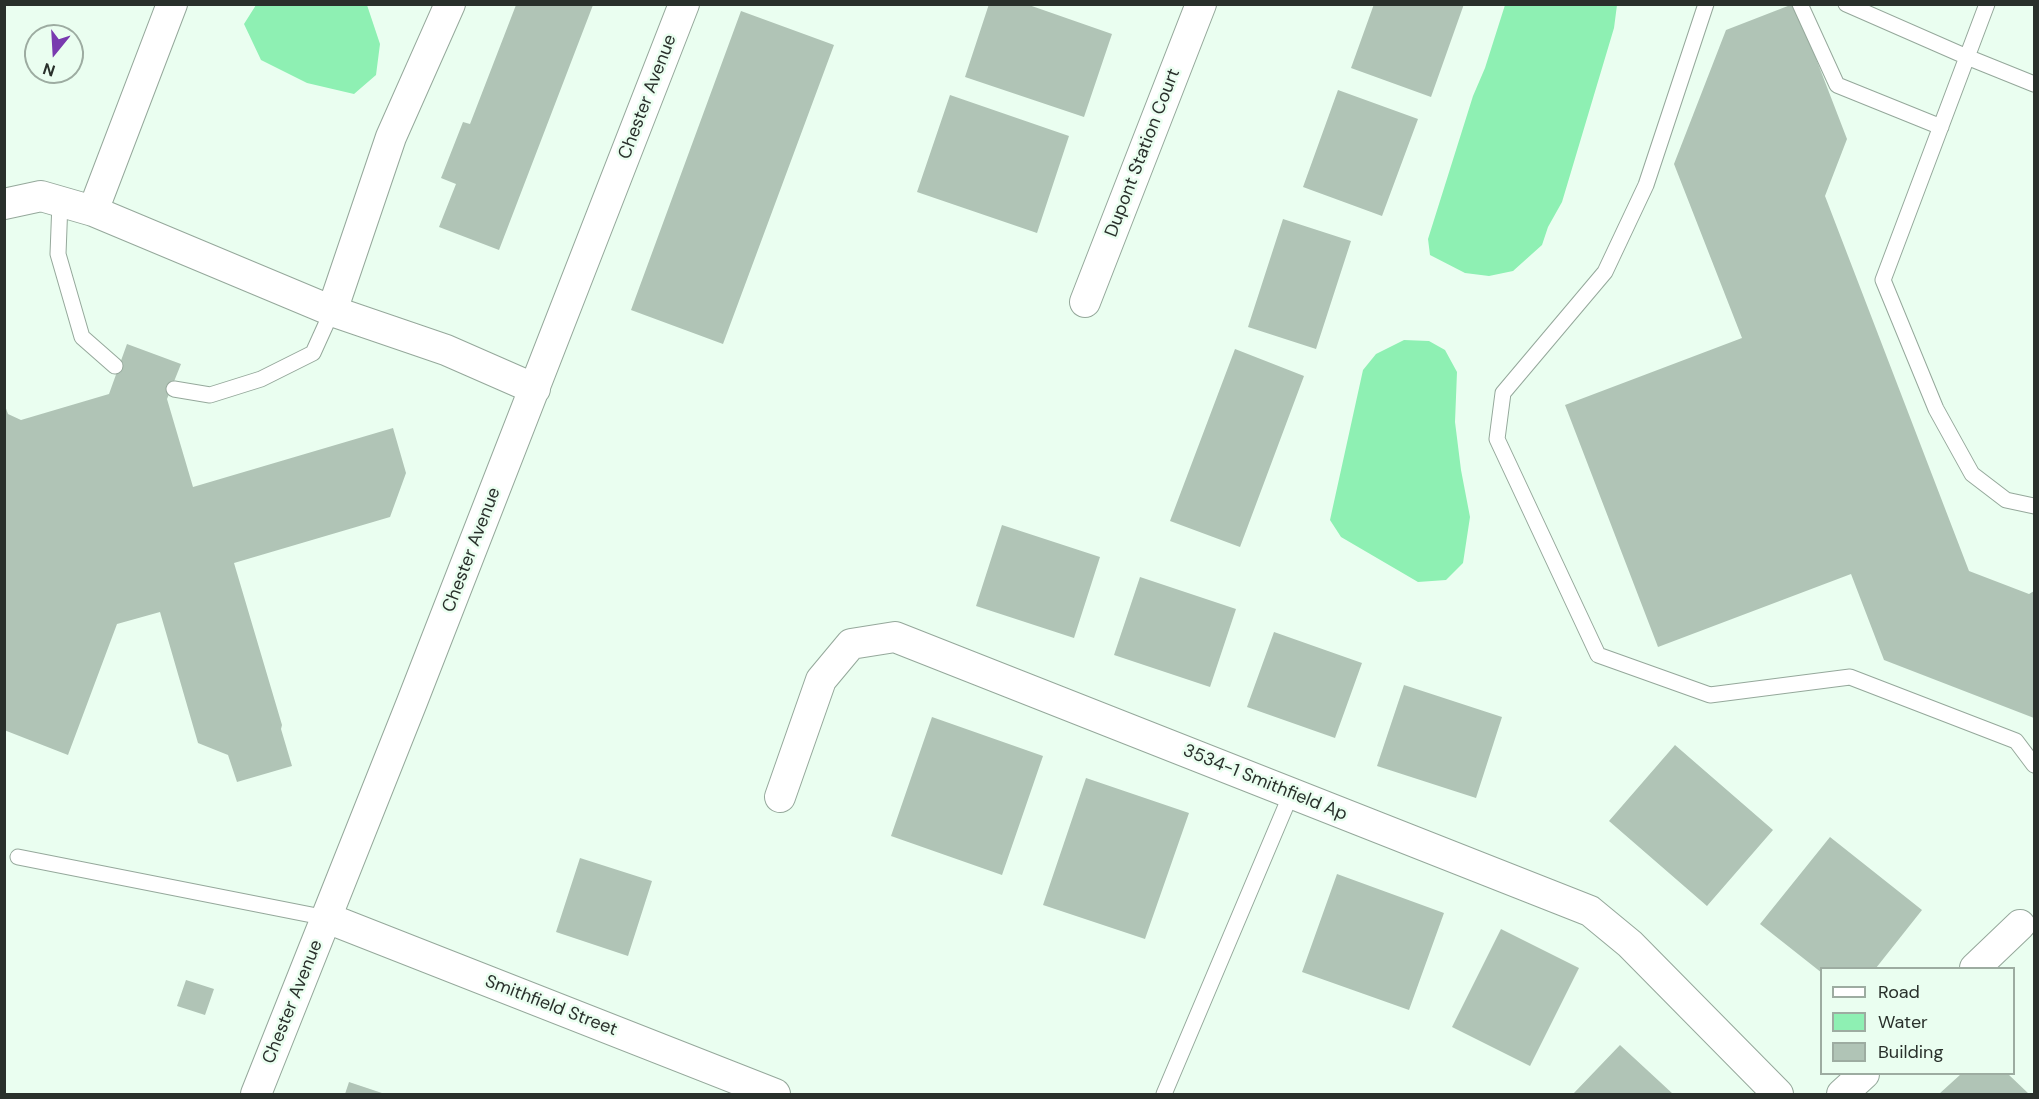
<!DOCTYPE html>
<html>
<head>
<meta charset="utf-8">
<style>
	body { margin:0 }
	#map { position:relative; width:2039px; height:1099px; overflow:hidden; background:#eafef0; font-family:"DM Sans",sans-serif }
	canvas { display:block }
	.frame { position:absolute; inset:0; border:6px solid #29302b; pointer-events:none }
	.legend { position:absolute; left:1820px; top:967px; width:195px; height:108px; box-sizing:border-box; background:#eafef0; border:2px solid #9daca1; margin:0; padding:8px 10px; list-style:none; font-size:18px; color:#29302b }
	.legend li { display:flex; align-items:center; gap:12px; height:30px }
	.legend b { width:30px; border:2px solid #9daca1 }
	.north { position:absolute; left:24px; top:24px; width:60px; height:60px; box-sizing:border-box; background:#eafef0; border:2px solid #9daca1; border-radius:50%; rotate:198deg; font-size:16px; font-weight:700; line-height:24px; text-align:center; color:#29302b }
	.north::after { content:''; display:block; margin:auto; width:21px; height:27px; background:#793aaf; clip-path:polygon(50% 0,100% 100%,50% 72%,0 100%) }
</style>
</head>
<body>
<div id="map">
<canvas width="2039" height="1099"></canvas>
<div class="frame"></div>
<ul class="legend">
<li><b style="height:8px;background:#fff"></b>Road</li>
<li><b style="height:16px;background:#8ef0b3"></b>Water</li>
<li><b style="height:16px;background:#b0c4b6"></b>Building</li>
</ul>
<div class="north">N</div>
</div>
<script>
const ctx = document.querySelector('canvas').getContext('2d');
ctx.lineJoin = 'round';
function fillPath(path, color) { ctx.fillStyle = color; ctx.fill(path, 'evenodd'); }
const poly = rows => new Path2D(rows.map(r => 'M' + r).join(''));
function strokePath(path, color, width, dash) { ctx.strokeStyle = color; ctx.lineWidth = width; ctx.lineCap = dash ? 'butt' : 'round'; ctx.setLineDash(dash || []); ctx.stroke(path); }
function drawText(font, color, halo, rows, align = 'center') {
  ctx.font = font + ' "DM Sans",sans-serif'; ctx.lineWidth = 5; ctx.setLineDash([]); ctx.textBaseline = 'middle'; ctx.strokeStyle = halo; ctx.fillStyle = color; for (const [text, x, y, turn = 0] of rows) {
    ctx.save(); ctx.translate(x, y); ctx.rotate((+turn || 0) * Math.PI / 180); ctx.textAlign = isNaN(turn) ? turn : align; if (halo) ctx.strokeText(text, 0, 0); ctx.fillText(text, 0, 0); ctx.restore();
  }
}
fillPath(poly([
	[256,5,367,5,380,44,376,75,354,94,307,83,261,60,244,24],
	[1505,5,1617,5,1614,28,1562,202,1548,227,1542,245,1513,271,1489,276,1465,273,1430,255,1428,239,1473,96,1485,68],
	[1404,340,1429,341,1445,350,1457,372,1455,422,1461,470,1470,517,1463,563,1446,580,1418,582,1341,537,1330,520,1363,370,1376,354]
]), '#8ef0b3');
fillPath(poly([
	[989,4,1026,4,1112,34,1084,117,965,77],
	[1374,4,1464,4,1431,97,1351,68],
	[1793,4,1795,4,1847,139,1825,196,1969,571,2029,594,2034,591,2034,718,1884,660,1851,574,1658,647,1565,405,1742,338,1674,164,1726,30],
	[516,5,593,5,499,250,439,227,456,184,441,178,463,122,470,124],
	[741,11,834,45,723,344,631,310],
	[1338,90,1418,119,1382,216,1303,187],
	[950,95,1069,136,1037,233,917,192],
	[1283,219,1351,241,1316,349,1248,327],
	[127,344,181,364,167,399,193,487,393,428,406,473,390,517,234,563,282,725,281,729,292,766,237,782,228,755,198,743,160,612,117,624,68,755,4,730,4,403,8,414,21,420,109,394],
	[1235,349,1304,376,1240,547,1170,521],
	[1002,525,1100,557,1074,638,976,606],
	[1140,577,1236,609,1210,687,1114,655],
	[1274,632,1362,663,1335,738,1247,707],
	[1404,685,1502,717,1476,798,1377,766],
	[932,717,1043,756,1002,875,891,836],
	[1675,745,1773,830,1707,906,1609,821],
	[1086,778,1189,813,1145,939,1043,905],
	[1830,837,1922,910,1876,968,1822,968,1822,973,1760,924],
	[580,858,652,881,628,956,556,932],
	[1337,874,1444,913,1409,1010,1302,972],
	[1501,929,1579,968,1530,1066,1452,1027],
	[186,980,214,989,205,1015,177,1006],
	[1620,1045,1673,1094,1573,1094],
	[1961,1074,2008,1074,2029,1094,1939,1094],
	[349,1082,385,1094,345,1094]
]), '#b0c4b6');
const service = poly([
	[1706,4,1646,185,1605,272,1503,393,1497,439,1598,655,1710,695,1850,677,2016,741,2034,765],
	[1800,4,1837,85,1941,127],
	[1846,4,1967,57,2034,84],
	[1987,4,1883,280,1936,409,1972,474,2006,500,2034,506],
	[60,202,58,254,82,337,115,366],
	[174,389,210,395,261,379,313,353,332,311],
	[18,857,327,918],
	[1164,1094,1291,794]
]);
const minor = poly([
	[4,204,41,196,93,211,172,4],
	[93,211,332,311,391,137,450,4],
	[1085,302,1201,4],
	[332,311,446,350,535,389],
	[780,797,821,680,851,644,895,637,1590,911,1630,944,1778,1094],
	[327,918,775,1094],
	[1975,968,2020,925],
	[256,1094,412,702,684,4],
	[1842,1094,1864,1074]
]);
strokePath(service, '#95a89b', 17);
strokePath(minor, '#95a89b', 32);
strokePath(service, '#fff', 15);
strokePath(minor, '#fff', 30);
drawText('18px', '#29302b', '#eafef0', [
	["Chester Avenue",648,97,-69],
	["Dupont Station Court",1143,153,-69],
	["Chester Avenue",472,550,-69],
	["3534-1 Smithfield Ap",1265,783,22],
	["Chester Avenue",293,1002,-68],
	["Smithfield Street",551,1006,21]
]);
</script>
</body>
</html>
